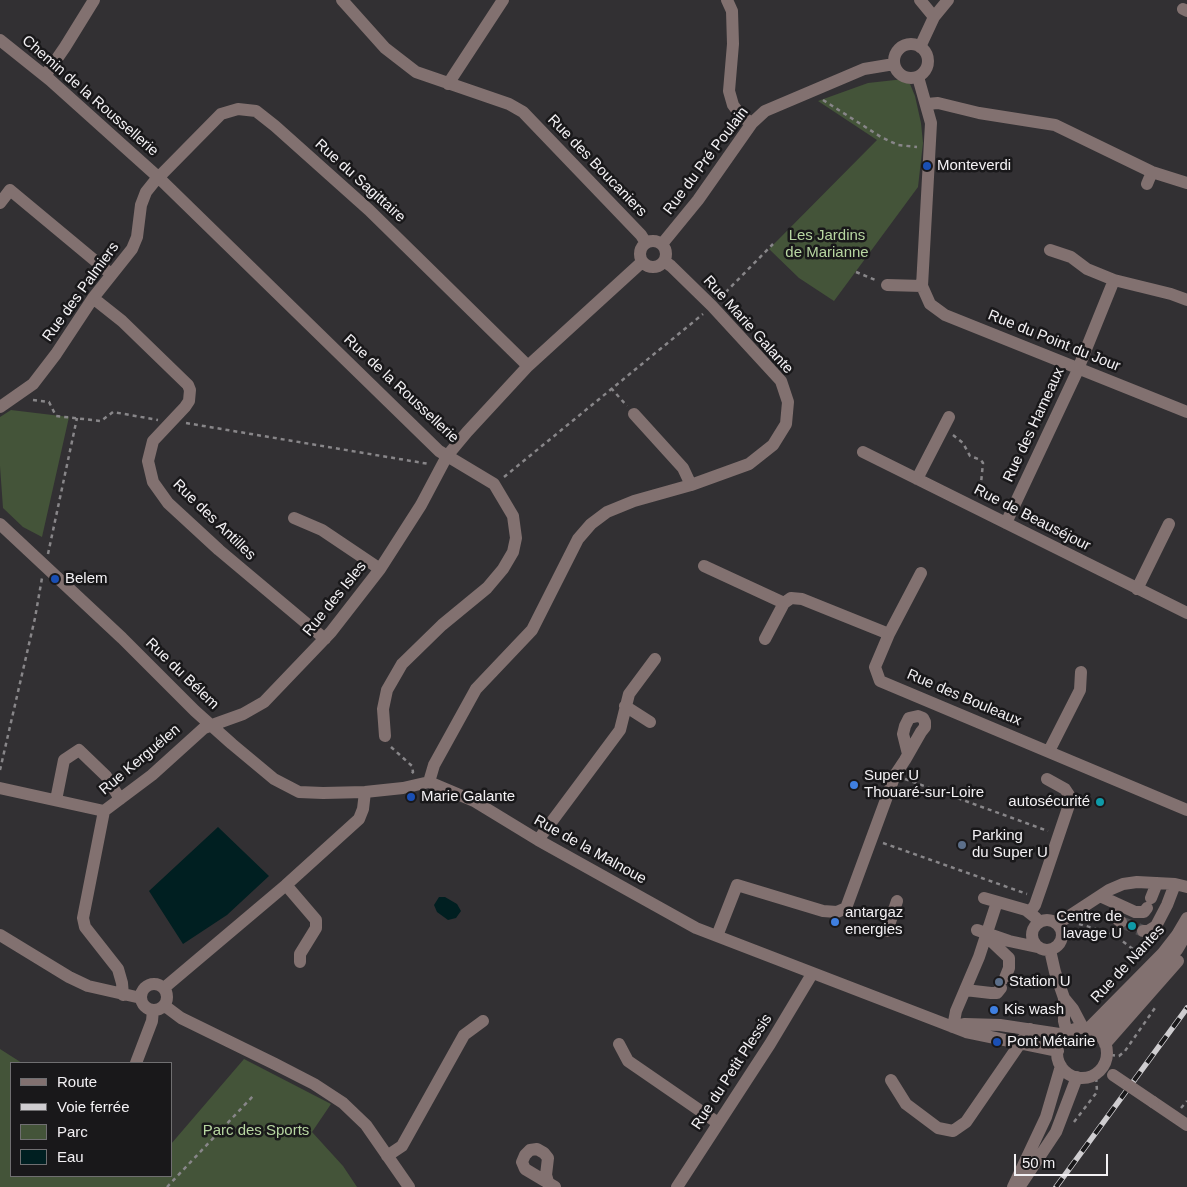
<!DOCTYPE html>
<html>
<head>
<meta charset="utf-8">
<style>
	body { margin:0 }
	#map { position:relative; width:1187px; height:1187px; overflow:hidden; background:#323033; font-family:Helvetica,sans-serif }
	canvas { display:block }
	.legend { position:absolute; left:10px; top:1062px; width:162px; height:115px; box-sizing:border-box; background:#19181a; border:1px solid #706f71; margin:0; padding:6px 9px; list-style:none; font-size:15px; color:#f3f1f4 }
	.legend li { display:flex; align-items:center; gap:10px; height:25px }
	.legend b { width:25px; border:1px solid #706f71 }
	.scale { position:absolute; left:1014px; top:1154px; width:94px; height:22px; box-sizing:border-box; border:2px solid #f3f1f4; border-top:0; padding-left:6px; font-size:15px; line-height:18px; white-space:nowrap; color:#f3f1f4; -webkit-text-stroke:4px #19181a; paint-order:stroke }
</style>
</head>
<body>
<div id="map">
<canvas width="1187" height="1187"></canvas>
<ul class="legend">
<li><b style="height:6px;background:#827170"></b>Route</li>
<li><b style="height:6px;background:#cfcdd0"></b>Voie ferrée</li>
<li><b style="height:14px;background:#445439"></b>Parc</li>
<li><b style="height:14px;background:#001f21"></b>Eau</li>
</ul>
<div class="scale">50 m</div>
</div>
<script>
const ctx = document.querySelector('canvas').getContext('2d');
ctx.lineJoin = 'round';
function fillPath(path, color) { ctx.fillStyle = color; ctx.fill(path, 'evenodd'); }
const poly = rows => new Path2D(rows.map(r => 'M' + r).join(''));
function strokePath(path, color, width, dash) { ctx.strokeStyle = color; ctx.lineWidth = width; ctx.lineCap = dash ? 'butt' : 'round'; ctx.setLineDash(dash || []); ctx.stroke(path); }
function drawText(font, color, halo, rows, align = 'center') {
  ctx.font = font + ' Helvetica,sans-serif'; ctx.lineWidth = 5; ctx.setLineDash([]); ctx.textBaseline = 'middle'; ctx.strokeStyle = halo; ctx.fillStyle = color; for (const [text, x, y, turn = 0] of rows) {
    ctx.save(); ctx.translate(x, y); ctx.rotate((+turn || 0) * Math.PI / 180); ctx.textAlign = isNaN(turn) ? turn : align; if (halo) ctx.strokeText(text, 0, 0); ctx.fillText(text, 0, 0); ctx.restore();
  }
}
fillPath(poly([
	[904,79,910,84,915,96,921,123,923,143,918,187,834,301,799,278,769,249,877,140,818,101,868,83],
	[11,410,69,417,42,537,23,527,3,508,0,466,0,417],
	[0,1049,22,1063,11,1063,11,1176,171,1176,171,1144,244,1059,331,1104,312,1132,343,1166,357,1187,0,1187]
]), '#445439');
fillPath(poly([
	[218,827,269,876,227,915,183,944,149,891],
	[439,897,445,897,457,904,461,911,456,918,448,920,437,912,434,905]
]), '#001f21');
strokePath(poly([
	[1121,922,1143,931]
]), '#4f4d50', 12, [12, 6]);
strokePath(poly([
	[823,100,881,137,898,145,917,147],
	[856,272,878,281],
	[720,298,773,244],
	[611,388,627,406],
	[33,400,49,402,56,416,101,421,113,412,158,420],
	[186,423,429,464],
	[953,435,963,443,970,456,981,460,983,463,981,483,976,496],
	[504,477,703,314],
	[48,554,77,418],
	[391,747,412,766,413,772,411,774],
	[0,770,35,618,42,578],
	[905,779,1048,831],
	[883,843,1027,894],
	[1079,924,1113,934,1142,956],
	[1111,1055,1119,1056,1125,1051,1157,1005],
	[1181,1108,1187,1101],
	[1074,1122,1097,1092,1096,1074],
	[167,1187,254,1095]
]), '#888689', 2.5, [4, 4]);
strokePath(poly([
	[342,0,385,48,416,72,509,104,523,112,641,235,646,243],
	[727,0,732,11,733,44,729,91,733,105,742,117,752,123],
	[920,0,934,17],
	[1183,9,1187,11],
	[0,40,50,80,158,177,439,451,494,484,513,516,516,538,513,552,503,569,487,588,442,625,402,664,387,690,383,709,385,736],
	'894 61a17 17 0 1 1 34 0a17 17 0 1 1-34 0Z',
	[920,47,934,17,948,0],
	[45,76,65,47,94,0],
	[918,77,931,123,922,286,930,304,945,315,1187,412],
	[448,84,503,0],
	[927,104,938,103,979,113,1055,125,1152,172,1187,183],
	[1147,184,1152,172],
	[0,203,10,190,111,274],
	'640 254a13 13 0 1 1 26 0a13 13 0 1 1-26 0Z',
	[662,244,698,200,752,123,765,111,864,69,894,64],
	[1050,250,1071,257,1087,269,1114,280,1171,294,1187,300],
	[887,285,922,286],
	[93,298,122,321,188,385,190,390,189,401,185,407,153,441,148,461,153,482,168,503,219,550,325,639],
	[0,407,33,384,56,354,93,298,132,249,137,237,141,205,146,192,154,182,221,114,238,109,256,111,275,126,369,210,528,366],
	[634,414,683,468,691,485],
	[863,452,1187,613],
	[917,479,949,417],
	[294,518,322,530,380,569],
	[1006,523,1076,374,1114,280],
	[0,524,122,638,195,711,232,744,274,779,299,792,323,793,365,792,403,788,429,782,474,801,538,840,696,928,966,1032,1058,1051],
	[704,566,784,603],
	[1137,589,1169,524],
	[889,634,921,573],
	[765,639,784,603,791,598,802,599,889,634,875,667,880,681,1187,810],
	[625,706,650,722],
	[1049,751,1080,690,1081,672],
	[429,782,434,765,476,689,532,630,578,539,591,524,607,512,634,501,691,485,749,464,773,445,786,424,788,402,781,381,712,306,671,266,664,261],
	[0,788,104,811],
	[56,800,64,760,79,750,106,776,120,799],
	[104,811,152,775,204,728,243,714,264,702,331,632,380,569,421,505,447,456,467,432,528,366,642,262],
	[104,811,83,918,85,927,118,969,122,983,123,995],
	[538,840,620,730,629,694,655,659],
	[286,885,316,920,316,928,300,954,300,962],
	[1100,896,1135,912,1144,912,1147,908],
	[984,898,1026,910,1036,918],
	[1151,898,1157,883],
	[1119,905,1116,913,1117,919,1121,922],
	[1030,912,1035,905,1043,882,1070,802,1069,795,1065,789,1047,779],
	'1032 935a15 15 0 1 1 30 0a15 15 0 1 1-30 0Z',
	[1057,924,1109,890,1123,884,1137,882,1175,884,1187,887],
	[977,930,1009,941,1037,947],
	[887,931,897,901],
	[1143,931,1148,931,1156,926,1167,905,1175,884],
	[987,933,990,940,1009,958,1009,968,1005,978],
	[0,935,69,977,88,986,141,998],
	[717,936,737,885,823,911,837,912,846,908,895,775,905,760,921,732,925,727,925,722,923,718,918,716,909,718,905,726,903,734,908,754],
	[1050,950,1055,972,1064,998,1073,1009,1083,1028],
	'141 997a13 13 0 1 1 26 0a13 13 0 1 1-26 0Z',
	[164,988,286,885,359,819,363,809,365,792],
	[965,990,991,993,997,993,1001,988],
	[1064,998,1064,1021,1067,1033],
	[165,1006,181,1018,275,1064,314,1084,343,1103,366,1125,409,1187],
	[955,1026,965,1024,1000,1025,1066,1035],
	[953,1027,956,1011,979,957,997,902],
	'1057 1053a25 25 0 1 1 50 0a25 25 0 1 1-50 0Z',
	[1088,1029,1163,953,1177,935,1187,918],
	[1098,1034,1177,950,1187,933],
	[619,1044,628,1061,718,1123],
	[1105,1044,1178,961],
	[136,1063,152,1021,153,1010],
	[891,1080,906,1104,938,1128,953,1131,966,1122,1030,1029],
	[1153,1102,1187,1125],
	[387,1156,402,1146,464,1035,483,1021],
	[548,1182,546,1175,548,1158,544,1153,537,1149,530,1150,525,1155,522,1162,525,1169,555,1187],
	[1022,1183,1056,1132,1077,1077],
	[677,1187,770,1044,812,974],
	[1013,1187,1046,1117,1061,1066]
]), '#827170', 12);
const rail = poly([
	[1056,1187,1187,1008]
]);
strokePath(rail, '#cfcdd0', 5.5);
strokePath(rail, '#19181a', 4, [11]);
strokePath(poly([
	[1113,1075,1153,1102]
]), '#827170', 12);
for (const [x, y, r, color] of [
	[927,166,5,"#1a4fb4"],
	[55,579,5,"#1a4fb4"],
	[854,785,5,"#3f7fe0"],
	[411,797,5,"#1a4fb4"],
	[1100,802,5,"#0f9aa8"],
	[962,845,5,"#5c6f8a"],
	[835,922,5,"#3f7fe0"],
	[1132,926,5,"#0f9aa8"],
	[999,982,5,"#5c6f8a"],
	[994,1010,5,"#3f7fe0"],
	[997,1042,5,"#1a4fb4"]
]) { const dot = new Path2D(); dot.arc(x, y, r, 0, 2 * Math.PI); ctx.fillStyle = color; ctx.fill(dot); strokePath(dot, '#19181a', 2); }
drawText('15px', '#f3f1f4', '#19181a', [
	["Chemin de la Roussellerie",90,96,41],
	["Rue du Pré Poulain",706,161,-53],
	["Rue des Boucaniers",597,166,46],
	["Rue du Sagittaire",360,181,42],
	["Rue des Palmiers",81,292,-54],
	["Rue Marie Galante",748,325,48],
	["Rue du Point du Jour",1054,341,22],
	["Rue de la Roussellerie",401,389,43],
	["Rue des Hameaux",1034,425,-65],
	["Rue de Beauséjour",1032,518,27],
	["Rue des Antilles",214,520,44],
	["Rue des Isles",335,599,-51],
	["Rue du Bélem",182,674,44],
	["Rue des Bouleaux",964,698,23],
	["Rue Kerguélen",140,760,-40],
	["Rue de la Malnoue",590,850,29],
	["Rue de Nantes",1128,964,-47],
	["Rue du Petit Plessis",732,1072,-57]
]);
drawText('15px', '#f3f1f4', '#19181a', [
	["Monteverdi",937,166],
	["Belem",65,579],
	["Super U",864,776],
	["Thouaré-sur-Loire",864,793],
	["Marie Galante",421,797],
	["autosécurité",1090,802,"right"],
	["Parking",972,836],
	["du Super U",972,853],
	["antargaz",845,913],
	["energies",845,930],
	["Centre de",1122,917,"right"],
	["lavage U",1122,934,"right"],
	["Station U",1009,982],
	["Kis wash",1004,1010],
	["Pont Métairie",1007,1042]
], 'left');
drawText('15px', '#b7d6a1', '#19181a', [
	["Les Jardins",827,236],
	["de Marianne",827,253],
	["Parc des Sports",256,1131]
]);
</script>
</body>
</html>
